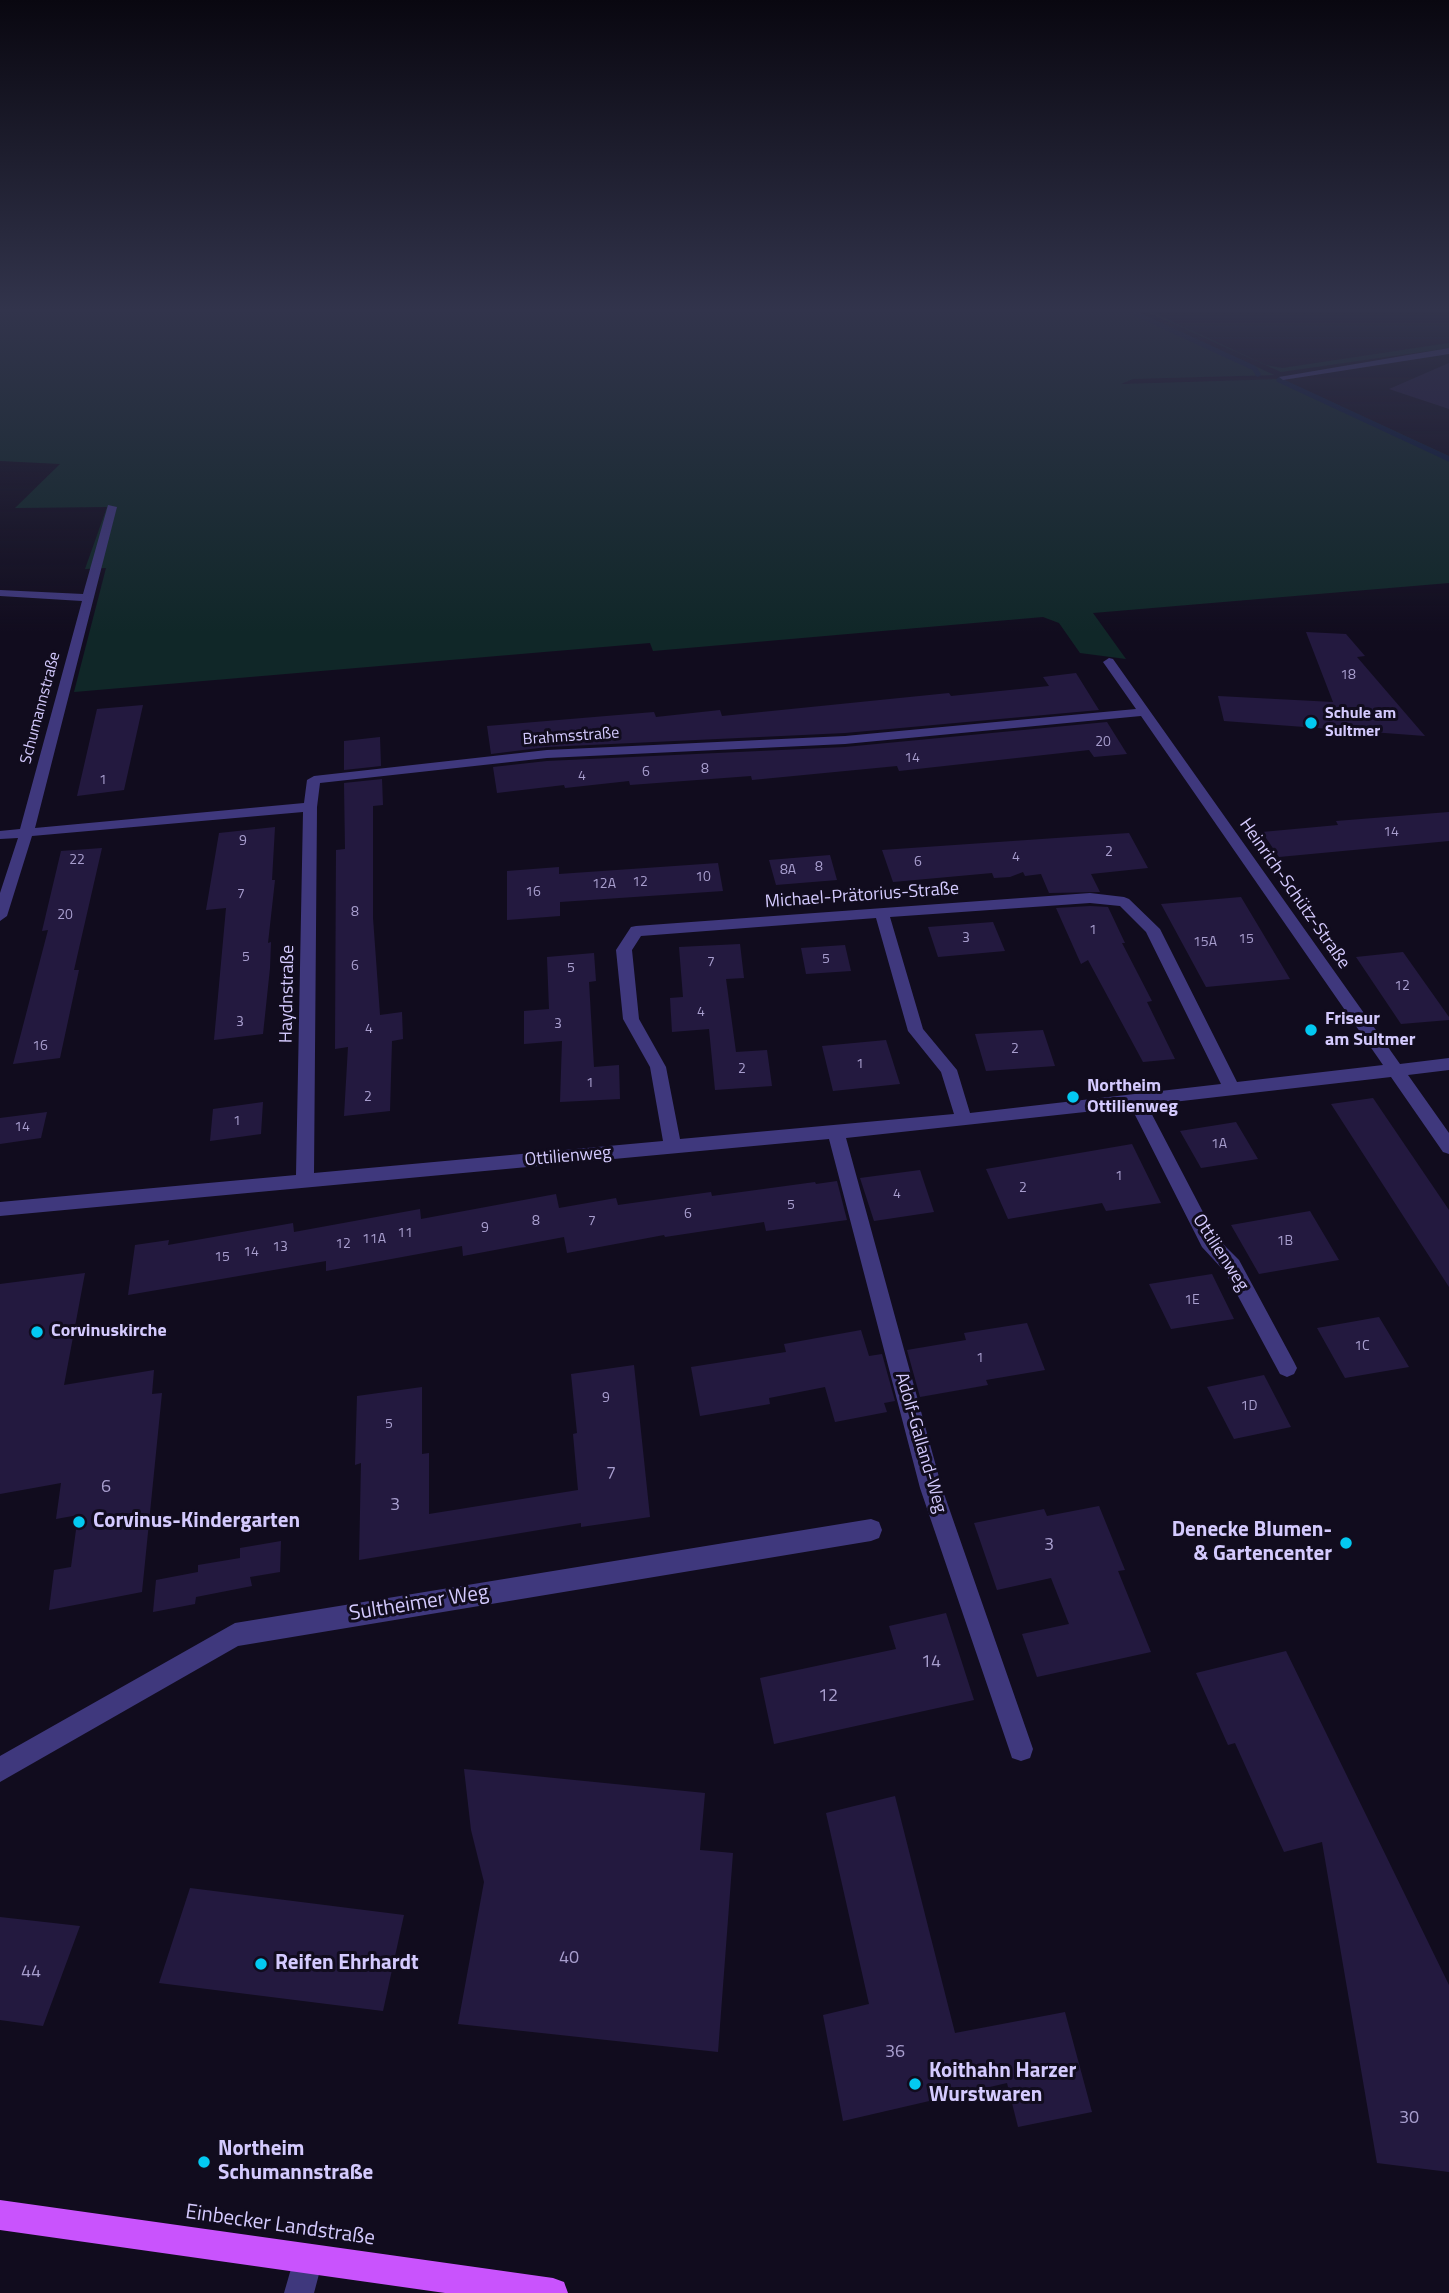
<!DOCTYPE html>
<html>
<head>
<meta charset="utf-8">
<style>
	body { margin:0 }
	canvas { display:block; background:#110c1e }
</style>
</head>
<body>
<canvas width="1449" height="2293"></canvas>
<script>
const ctx = document.querySelector('canvas').getContext('2d');
ctx.lineJoin = 'round';
function fillPath(path, color) { ctx.fillStyle = color; ctx.fill(path, 'evenodd'); }
const poly = rows => new Path2D(rows.map(r => 'M' + r).join(''));
function strokePath(path, color, width, dash) { ctx.strokeStyle = color; ctx.lineWidth = width; ctx.lineCap = dash ? 'butt' : 'round'; ctx.setLineDash(dash || []); ctx.stroke(path); }
function drawText(font, color, halo, rows, align = 'center') {
  ctx.font = font + ' "Titillium Web",sans-serif'; ctx.lineWidth = 6; ctx.setLineDash([]); ctx.textBaseline = 'middle'; ctx.strokeStyle = halo; ctx.fillStyle = color; for (const [text, x, y, turn = 0] of rows) {
    ctx.save(); ctx.translate(x, y); ctx.rotate((+turn || 0) * Math.PI / 180); ctx.textAlign = isNaN(turn) ? turn : align; if (halo) ctx.strokeText(text, 0, 0); ctx.fillText(text, 0, 0); ctx.restore();
  }
}
fillPath(poly([
	[0,312,1138,312,1274,375,1133,379,1121,384,1282,379,1449,456,1449,583,1093,613,1126,659,1080,653,1059,623,1043,617,653,651,650,643,74,692,106,568,85,569,107,507,15,508,60,464,0,461],
	[1147,312,1152,312,1266,365,1282,368,1449,343,1449,348,1281,372]
]), '#102728');
strokePath(poly([
	[1132,312,1254,368,1258,374],
	[1279,380,1449,459]
]), '#09183a', 5);
fillPath(poly([
	[1449,363,1449,409,1389,389],
	[1306,632,1346,634,1365,656,1357,657,1425,736,1224,721,1218,696,1333,702],
	[1076,673,1099,710,845,733,547,747,491,754,487,726,654,712,656,717,720,710,722,716,949,693,951,696,1049,686,1043,677],
	[143,705,124,790,77,796,97,709],
	[1107,722,1127,754,1094,757,1089,750,899,771,897,766,752,780,751,776,630,785,629,781,565,788,564,785,497,793,493,767,547,761,845,747],
	[380,737,381,766,344,770,344,741],
	[382,779,383,805,373,806,373,918,380,1015,402,1012,403,1039,392,1041,390,1111,344,1116,348,1047,335,1049,336,850,345,849,344,783],
	[1449,812,1449,841,1279,857,1262,832,1338,825,1336,821],
	[275,827,272,880,275,880,268,943,271,942,270,968,263,1034,214,1040,226,908,206,910,219,833],
	[1129,833,1148,868,1091,874,1100,892,1049,893,1041,874,1025,876,1023,872,1010,877,994,878,992,873,893,882,882,850],
	[102,848,74,970,79,970,60,1058,13,1064,48,930,42,931,61,851],
	[830,855,837,880,776,885,769,860],
	[718,863,723,891,560,902,560,916,507,920,507,871,559,867,559,874],
	[1241,897,1290,979,1206,987,1161,904],
	[1090,906,1108,907,1125,943,1122,943,1152,1001,1147,1002,1175,1059,1143,1062,1088,960,1081,964,1056,908],
	[993,922,1005,951,938,957,928,927],
	[740,944,744,978,726,979,736,1052,767,1050,772,1086,715,1090,709,1029,672,1032,670,998,683,997,679,947],
	[845,945,851,971,806,974,801,948],
	[1403,952,1449,1017,1449,1020,1401,1024,1356,957],
	[594,953,596,981,589,982,594,1067,619,1065,620,1099,560,1102,562,1041,524,1044,524,1011,549,1009,547,957],
	[1043,1030,1055,1066,986,1071,975,1034],
	[886,1040,900,1084,833,1091,822,1046],
	[1373,1098,1449,1210,1449,1287,1331,1104],
	[263,1102,261,1134,210,1141,213,1109],
	[47,1112,41,1138,0,1144,0,1118],
	[1236,1122,1258,1159,1201,1168,1180,1131],
	[1132,1144,1161,1203,1106,1211,1102,1203,1008,1219,986,1169],
	[920,1170,934,1212,874,1221,860,1178],
	[837,1181,847,1220,766,1231,764,1222,665,1237,664,1235,567,1253,564,1237,463,1256,462,1246,326,1271,326,1261,128,1295,135,1245,169,1240,168,1245,293,1223,294,1232,420,1209,421,1219,556,1194,559,1208,616,1198,618,1205,711,1192,712,1196,815,1182,816,1184],
	[1310,1211,1339,1260,1259,1274,1231,1225],
	[85,1273,64,1385,154,1370,152,1394,162,1393,142,1592,49,1610,54,1570,71,1567,78,1515,56,1519,61,1483,0,1494,0,1284],
	[1212,1274,1234,1319,1171,1329,1149,1284],
	[1379,1317,1409,1367,1345,1378,1317,1328],
	[1027,1323,1045,1370,986,1380,988,1385,920,1397,907,1350,966,1340,964,1333],
	[861,1330,869,1356,882,1354,895,1401,884,1403,887,1412,835,1422,825,1387,769,1398,770,1404,700,1416,691,1367,786,1352,784,1344],
	[634,1365,650,1517,581,1527,581,1523,359,1560,361,1463,355,1465,357,1396,422,1387,422,1454,429,1453,429,1514,578,1490,573,1434,577,1433,571,1374],
	[1264,1375,1291,1427,1234,1439,1207,1387],
	[1099,1506,1125,1570,1118,1571,1151,1652,1037,1677,1022,1634,1069,1624,1051,1578,997,1590,974,1523,1044,1509,1047,1516],
	[281,1541,280,1572,250,1577,252,1586,196,1597,195,1604,153,1612,156,1580,198,1572,198,1565,240,1558,240,1548],
	[946,1613,974,1700,774,1744,760,1678,896,1649,889,1626],
	[1286,1651,1449,1985,1449,2172,1377,2163,1322,1842,1284,1852,1235,1743,1228,1745,1196,1673],
	[464,1769,705,1793,700,1850,733,1853,718,2052,458,2024,484,1882,471,1830],
	[895,1796,955,2033,1065,2012,1092,2112,1018,2127,1007,2083,843,2121,823,2015,869,2004,826,1813],
	[190,1888,404,1915,383,2011,159,1983],
	[0,1917,80,1926,43,2026,0,2020]
]), '#23193f');
fillPath(poly([
	[1449,348,1449,354,1283,380,1279,377,1449,348],
	[108,505,117,507,35,828,304,803,307,780,314,776,547,750,845,736,1136,709,1103,662,1109,658,1113,659,1400,1064,1449,1058,1449,1070,1408,1075,1449,1133,1449,1154,1443,1152,1391,1077,1147,1105,1216,1237,1239,1260,1294,1362,1297,1368,1294,1374,1287,1377,1280,1374,1225,1272,1202,1247,1131,1107,846,1138,942,1488,1033,1749,1030,1758,1021,1761,1012,1758,1009,1749,920,1488,829,1139,0,1216,0,1202,296,1175,303,812,32,836,7,916,0,921,0,893,18,838,0,839,0,831,20,829,82,601,0,596,0,590,83,594,108,505],
	[1141,716,1383,1065,1237,1082,1160,929,1129,899,1124,897,1090,893,636,926,631,927,616,950,623,1019,650,1067,663,1141,314,1173,317,807,320,783,547,758,845,744,1141,716],
	[1090,903,1120,906,1146,932,1221,1084,970,1113,957,1070,923,1029,890,917,1090,903],
	[876,918,908,1031,941,1072,954,1114,680,1139,666,1067,639,1019,632,950,641,936,876,918],
	[871,1519,879,1522,882,1530,879,1538,871,1541,238,1646,0,1782,0,1756,235,1623,871,1519],
	[308,2244,319,2248,323,2259,314,2293,284,2293,297,2248,308,2244]
]), '#3f387d');
fillPath(poly([
	[0,2200,553,2278,564,2282,568,2293,445,2293,0,2230,0,2200]
]), '#c953fd');
const sky = ctx.createLinearGradient(0, 0, 0, 633);
sky.addColorStop(0, '#090710');
sky.addColorStop(0.49, '#32344c');
sky.addColorStop(1, '#32344c00');
ctx.fillStyle = sky;
ctx.fillRect(0, 0, 1449, 633);
for (const [x, y, r, color] of [
	[1311,723,7,"#03c9f1"],
	[1311,1030,7,"#03c9f1"],
	[1073,1097,7,"#03c9f1"],
	[37,1332,7,"#03c9f1"],
	[79,1522,7,"#03c9f1"],
	[1346,1543,7,"#03c9f1"],
	[261,1964,7,"#03c9f1"],
	[915,2084,7,"#03c9f1"],
	[204,2162,7,"#03c9f1"]
]) { const dot = new Path2D(); dot.arc(x, y, r, 0, 2 * Math.PI); ctx.fillStyle = color; ctx.fill(dot); strokePath(dot, '#110c1e', 2.5); }
drawText('14px', '#a89ece', null, [
	["18",1348,676],
	["20",1103,743],
	["14",912,759],
	["8",705,770],
	["6",646,773],
	["4",582,777],
	["1",103,781],
	["14",1391,833],
	["9",243,842],
	["2",1109,853],
	["4",1016,858],
	["22",77,861],
	["6",918,863],
	["8",819,868],
	["8A",788,871],
	["10",703,878],
	["12",640,883],
	["12A",604,885],
	["16",533,893],
	["7",241,895],
	["8",355,913],
	["20",65,916],
	["1",1093,931],
	["3",966,939],
	["15",1246,940],
	["15A",1205,943],
	["5",246,958],
	["5",826,960],
	["7",711,963],
	["6",355,967],
	["5",571,969],
	["12",1402,987],
	["4",701,1013],
	["3",240,1023],
	["3",558,1025],
	["4",369,1030],
	["16",40,1047],
	["2",1015,1050],
	["1",860,1065],
	["2",742,1070],
	["1",590,1084],
	["2",368,1098],
	["1",237,1122],
	["14",22,1128],
	["1A",1219,1145],
	["1",1119,1177],
	["2",1023,1189],
	["4",897,1195],
	["5",791,1206],
	["6",688,1215],
	["8",536,1222],
	["7",592,1222],
	["9",485,1229],
	["11",405,1234],
	["11A",374,1240],
	["1B",1285,1242],
	["12",343,1245],
	["13",280,1248],
	["14",251,1253],
	["15",222,1258],
	["1E",1192,1301],
	["1C",1362,1347],
	["1",980,1359],
	["9",606,1399],
	["1D",1249,1407],
	["5",389,1425]
]);
drawText('16px', '#d4cafe', '#110c1e', [
	["Schumannstraße",41,708,-75],
	["Brahmsstraße",571,737,-4]
]);
drawText('bold 16px', '#d4cafe', '#110c1e', [
	["Schule am",1325,714],
	["Sultmer",1325,732]
], 'left');
drawText('18px', '#d4cafe', '#110c1e', [
	["Heinrich-Schütz-Straße",1294,894,55],
	["Michael-Prätorius-Straße",862,896,-4],
	["Haydnstraße",288,994,-89],
	["Ottilienweg",568,1157,-5],
	["Ottilienweg",1220,1253,57],
	["Adolf-Galland-Weg",920,1443,74]
]);
drawText('bold 18px', '#d4cafe', '#110c1e', [
	["Friseur",1325,1020],
	["am Sultmer",1325,1041],
	["Northeim",1087,1087],
	["Ottilienweg",1087,1108],
	["Corvinuskirche",51,1332]
], 'left');
drawText('18px', '#a89ece', null, [
	["7",611,1475],
	["6",106,1488],
	["3",395,1506],
	["3",1049,1546],
	["14",931,1663],
	["12",828,1697],
	["40",569,1959],
	["44",31,1973],
	["36",895,2053],
	["30",1409,2119]
]);
drawText('bold 21px', '#d4cafe', '#110c1e', [
	["Corvinus-Kindergarten",93,1522],
	["Denecke Blumen-",1332,1531,"right"],
	["& Gartencenter",1332,1555,"right"],
	["Reifen Ehrhardt",275,1964],
	["Koithahn Harzer",929,2072],
	["Wurstwaren",929,2096],
	["Northeim",218,2150],
	["Schumannstraße",218,2174]
], 'left');
drawText('21px', '#d4cafe', '#110c1e', [
	["Sultheimer Weg",419,1604,-9],
	["Einbecker Landstraße",280,2226,8]
]);
</script>
</body>
</html>
